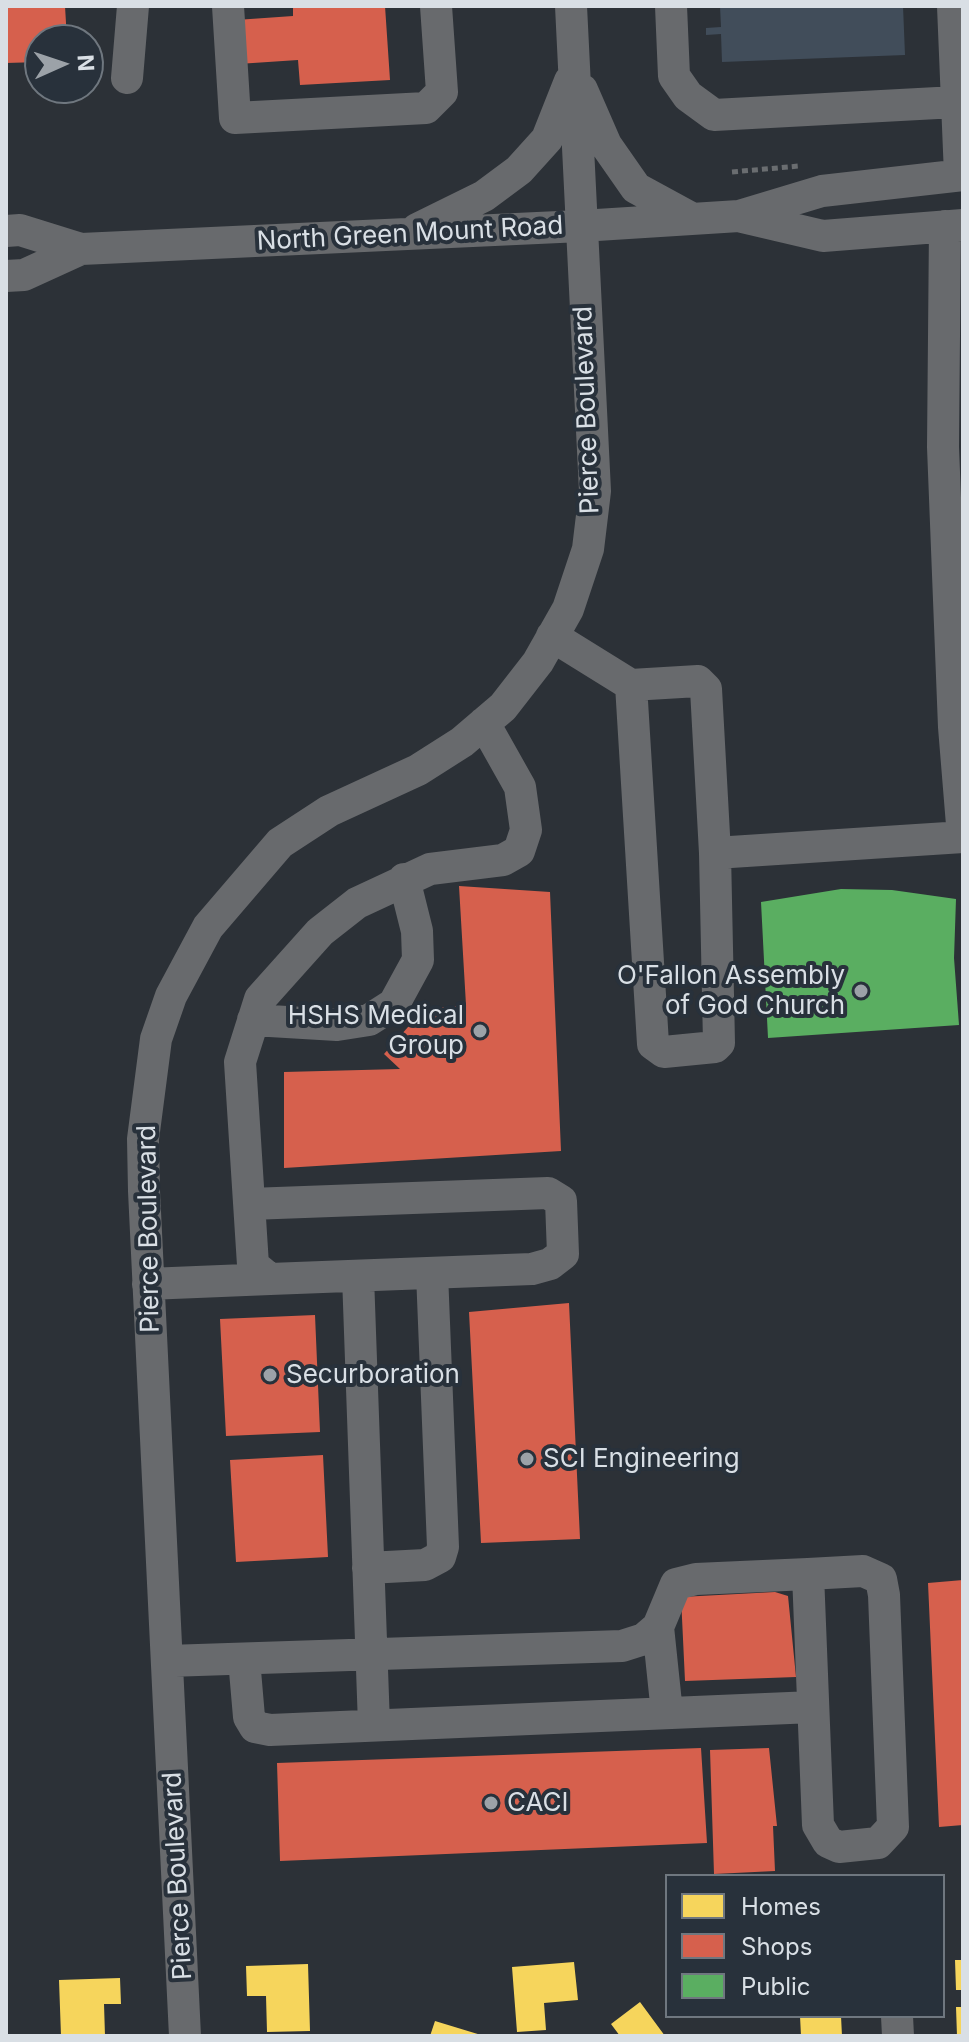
<!DOCTYPE html>
<html>
<head>
<meta charset="utf-8">
<style>
	body { margin:0 }
	#map { position:relative; width:969px; height:2042px; overflow:hidden; background:#2c3137; font-family:Inter,sans-serif }
	canvas { display:block }
	.frame { position:absolute; inset:0; border:8px solid #d9dfe5; pointer-events:none }
	.legend { position:absolute; left:665px; top:1874px; width:280px; height:144px; box-sizing:border-box; background:#28313b; border:2px solid #6f777f; margin:0; padding:10px 14px; list-style:none; font-size:24px; color:#d9dfe5 }
	.legend li { display:flex; align-items:center; gap:16px; height:40px }
	.legend b { width:40px; border:2px solid #6f777f }
	.north { position:absolute; left:24px; top:24px; width:80px; height:80px; box-sizing:border-box; background:#28313b; border:2px solid #6f777f; border-radius:50%; rotate:87deg; font-size:22px; font-weight:700; line-height:32px; text-align:center; color:#d9dfe5 }
	.north::after { content:''; display:block; margin:auto; width:28px; height:36px; background:#9ca2a8; clip-path:polygon(50% 0,100% 100%,50% 72%,0 100%) }
</style>
</head>
<body>
<div id="map">
<canvas width="969" height="2042"></canvas>
<div class="frame"></div>
<ul class="legend">
<li><b style="height:22px;background:#f6d55c"></b>Homes</li>
<li><b style="height:22px;background:#d6604d"></b>Shops</li>
<li><b style="height:22px;background:#5aae61"></b>Public</li>
</ul>
<div class="north">N</div>
</div>
<script>
const ctx = document.querySelector('canvas').getContext('2d');
ctx.lineJoin = 'round';
function fillPath(path, color) { ctx.fillStyle = color; ctx.fill(path, 'evenodd'); }
const poly = rows => new Path2D(rows.map(r => 'M' + r).join(''));
function strokePath(path, color, width, dash) { ctx.strokeStyle = color; ctx.lineWidth = width; ctx.lineCap = dash ? 'butt' : 'round'; ctx.setLineDash(dash || []); ctx.stroke(path); }
function drawText(font, color, halo, rows, align = 'center') {
  ctx.font = font + ' Inter,sans-serif'; ctx.lineWidth = 8; ctx.setLineDash([]); ctx.textBaseline = 'middle'; ctx.strokeStyle = halo; ctx.fillStyle = color; for (const [text, x, y, turn = 0] of rows) {
    ctx.save(); ctx.translate(x, y); ctx.rotate((+turn || 0) * Math.PI / 180); ctx.textAlign = isNaN(turn) ? turn : align; if (halo) ctx.strokeText(text, 0, 0); ctx.fillText(text, 0, 0); ctx.restore();
  }
}
fillPath(poly([
	[955,1960,963,1960,963,1990,956,1990],
	[574,1962,578,2000,544,2003,546,2030,517,2032,512,1967],
	[308,1964,310,2031,267,2032,266,1996,247,1996,246,1966],
	[120,1978,121,2004,104,2004,105,2036,61,2036,59,1980],
	[640,2002,665,2036,620,2036,611,2024],
	[956,2007,963,2007,963,2036,957,2036],
	[800,2016,841,2016,842,2036,801,2036],
	[435,2021,481,2035,481,2036,430,2036]
]), '#f6d55c');
fillPath(poly([
	[6,6,65,6,67,40,40,40,40,62,6,63],
	[293,6,385,6,390,80,300,85,298,60,238,64,236,20,293,16],
	[459,886,550,892,561,1151,284,1168,284,1072,400,1069,384,1054,424,1009,466,1005],
	[569,1303,580,1539,481,1543,469,1312],
	[315,1315,320,1432,226,1436,220,1319],
	[323,1455,328,1557,236,1562,230,1460],
	[963,1580,963,1825,939,1827,928,1583],
	[775,1592,788,1596,796,1677,685,1681,681,1597],
	[701,1748,707,1843,280,1861,277,1763],
	[769,1748,777,1826,773,1826,775,1871,714,1874,710,1750]
]), '#d6604d');
fillPath(poly([
	[841,889,892,890,956,899,954,958,959,1025,768,1038,761,902]
]), '#5aae61');
fillPath(poly([
	[720,6,903,6,905,55,722,62,721,34,706,35,706,28,721,27]
]), '#414d5a');
strokePath(poly([
	[732,172,799,166]
]), '#6a6d70', 5, [6, 4]);
strokePath(poly([
	[228,6,235,118,426,108,442,92,436,6],
	[671,6,674,76,688,96,714,115,956,102],
	[953,6,960,175],
	[127,78,133,6],
	[582,90,606,145,636,188,693,219],
	[742,217,823,236,963,225],
	[417,229,484,196,519,170,547,139,570,81],
	[6,231,20,230,81,249,581,226,739,216,822,191,963,175],
	[6,276,24,275,81,249],
	[552,636,631,685,698,681,706,689,715,853,963,837,954,727,943,447,945,226],
	[631,685,653,1044,664,1052,715,1047,719,1043,715,853],
	[253,1020,337,1025,369,1020,394,1004,418,960,417,931,404,879],
	[250,1204,548,1193,561,1201,563,1254,550,1264,532,1269,270,1279,253,1265,240,1062,260,999,320,932,357,903,430,869,503,860,519,851,526,830,520,787,484,723],
	[358,1276,374,1725],
	[148,1284,270,1279],
	[368,1568,425,1565,440,1557,443,1547,432,1273],
	[658,1627,667,1713],
	[244,1659,249,1717,255,1727,270,1730,813,1707],
	[168,1661,622,1646,644,1639,658,1627,676,1584,696,1579,808,1574,863,1571,881,1579,884,1595,893,1827,878,1843,839,1847,828,1842,818,1825,808,1574],
	[897,2016,898,2036],
	[185,2036,144,1191,143,1139,156,1039,171,996,208,927,280,843,329,811,418,770,462,742,503,707,538,662,568,609,588,549,595,491,571,6]
]), '#686a6d', 32);
for (const [x, y, r, color] of [
	[861,991,8,"#9ca2a8"],
	[480,1031,8,"#9ca2a8"],
	[270,1375,8,"#9ca2a8"],
	[527,1459,8,"#9ca2a8"],
	[491,1803,8,"#9ca2a8"]
]) { const dot = new Path2D(); dot.arc(x, y, r, 0, 2 * Math.PI); ctx.fillStyle = color; ctx.fill(dot); strokePath(dot, '#28313b', 3); }
drawText('26px', '#d9dfe5', '#28313b', [
	["North Green Mount Road",410,234,-3],
	["Pierce Boulevard",587,410,-92],
	["Pierce Boulevard",149,1229,-91],
	["Pierce Boulevard",178,1876,-93]
]);
drawText('26px', '#d9dfe5', '#28313b', [
	["O'Fallon Assembly",845,976,"right"],
	["of God Church",845,1006,"right"],
	["HSHS Medical",464,1016,"right"],
	["Group",464,1046,"right"],
	["Securboration",286,1375],
	["SCI Engineering",543,1459],
	["CACI",507,1803]
], 'left');
</script>
</body>
</html>
